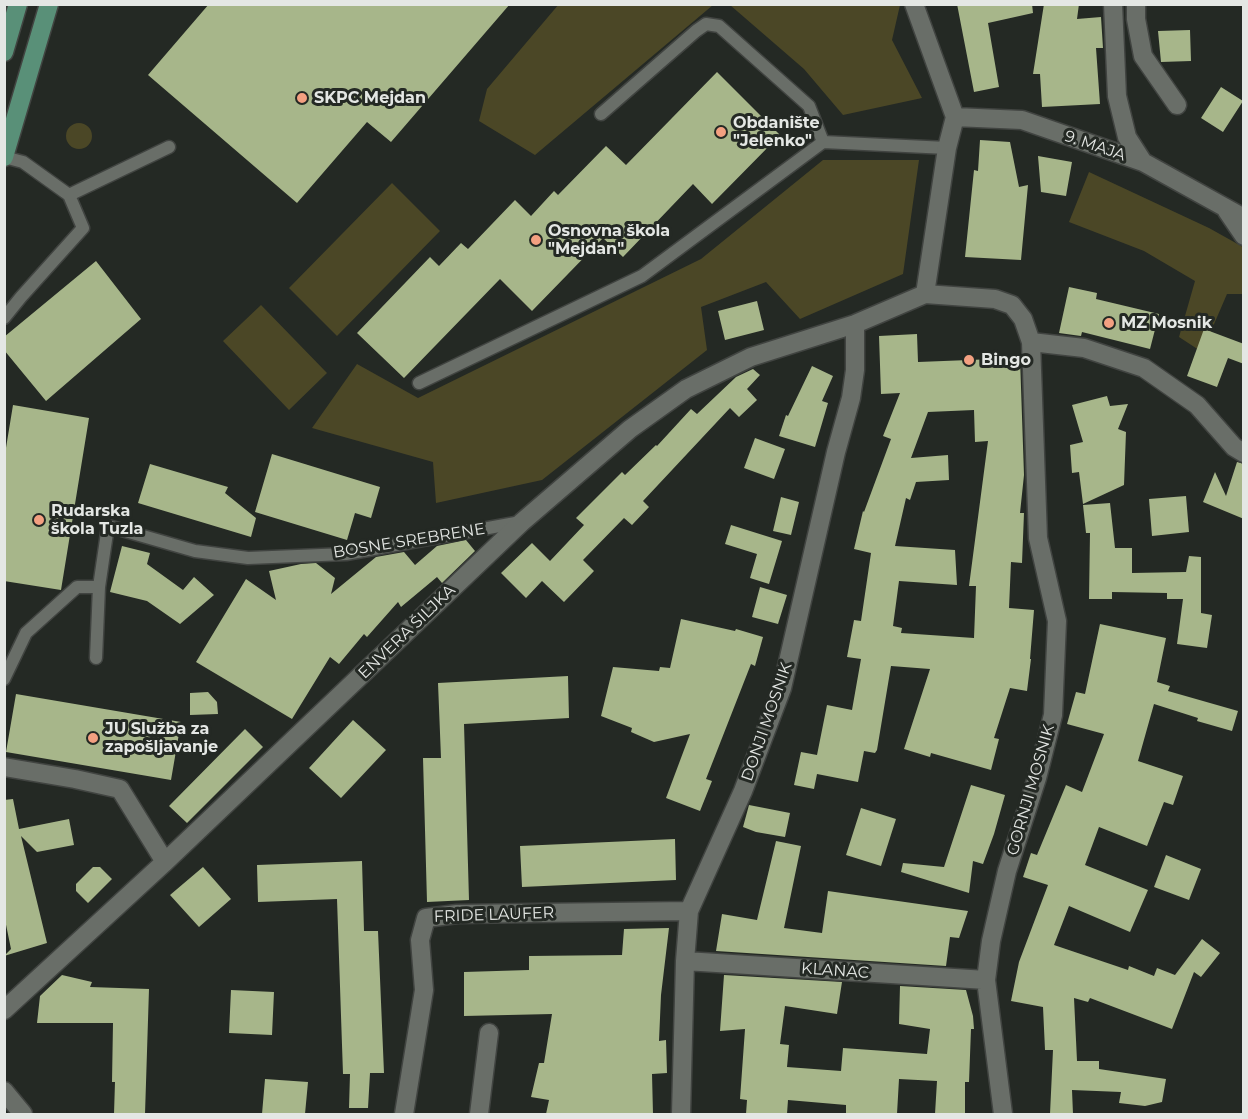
<!DOCTYPE html>
<html>
<head>
<meta charset="utf-8">
<style>
	body { margin:0 }
	#map { position:relative; width:1248px; height:1119px; overflow:hidden; background:#242924; font-family:Montserrat,sans-serif }
	canvas { display:block }
	.frame { position:absolute; inset:0; border:6px solid #e4e7e4; pointer-events:none }
</style>
</head>
<body>
<div id="map">
<canvas width="1248" height="1119"></canvas>
<div class="frame"></div>
</div>
<script>
const ctx = document.querySelector('canvas').getContext('2d');
ctx.lineJoin = 'round';
function fillPath(path, color) { ctx.fillStyle = color; ctx.fill(path, 'evenodd'); }
const poly = rows => new Path2D(rows.map(r => 'M' + r).join(''));
function strokePath(path, color, width, dash) { ctx.strokeStyle = color; ctx.lineWidth = width; ctx.lineCap = dash ? 'butt' : 'round'; ctx.setLineDash(dash || []); ctx.stroke(path); }
function drawText(font, color, halo, rows, align = 'center') {
  ctx.font = font + ' Montserrat,sans-serif'; ctx.lineWidth = 6; ctx.setLineDash([]); ctx.textBaseline = 'middle'; ctx.strokeStyle = halo; ctx.fillStyle = color; for (const [text, x, y, turn = 0] of rows) {
    ctx.save(); ctx.translate(x, y); ctx.rotate((+turn || 0) * Math.PI / 180); ctx.textAlign = isNaN(turn) ? turn : align; if (halo) ctx.strokeText(text, 0, 0); ctx.fillText(text, 0, 0); ctx.restore();
  }
}
fillPath(poly([
	[559,4,713,4,713,5,535,155,479,121,487,89],
	[730,5,900,5,892,40,922,98,843,115,804,69],
	'66 136a13 13 0 1 1 26 0a13 13 0 1 1-26 0Z',
	[823,160,919,160,903,274,800,319,766,282,701,307,707,350,542,480,436,503,433,462,312,428,357,364,418,398,701,259],
	[1089,172,1209,228,1243,247,1243,294,1227,294,1202,352,1179,337,1195,281,1144,251,1069,222],
	[392,183,440,231,337,336,289,288],
	[261,305,327,373,289,410,223,341]
]), '#4b4726');
fillPath(poly([
	[209,4,510,4,391,142,367,122,297,203,148,75],
	[957,4,1032,4,1033,13,988,23,999,87,974,92],
	[1044,4,1079,4,1077,19,1101,17,1103,48,1096,48,1100,104,1042,107,1040,74,1033,74],
	[1190,30,1191,61,1161,62,1158,31],
	[717,72,780,135,712,204,693,184,623,257,603,238,532,311,500,279,404,378,357,333,430,257,439,266,461,243,468,249,515,200,531,216,554,191,558,195,606,146,626,165],
	[1221,87,1243,101,1223,132,1201,118],
	[980,140,1010,142,1019,187,1028,185,1021,260,965,257,974,170,978,171],
	[1038,156,1072,162,1066,196,1041,192],
	[96,261,141,319,46,401,4,350,4,337],
	[1069,287,1097,293,1096,299,1159,314,1150,349,1082,332,1081,336,1059,333],
	[757,301,764,330,725,340,718,311],
	[1204,329,1244,344,1244,364,1228,358,1217,387,1187,376],
	[917,334,918,362,1020,358,1024,475,1020,513,1024,513,1022,563,1011,562,1009,608,1034,610,1030,659,1031,659,1027,691,1010,688,994,738,999,739,991,770,931,753,930,757,904,749,930,669,891,666,877,750,875,753,864,751,858,782,817,774,814,789,794,785,801,752,817,755,827,705,852,710,861,659,847,657,854,620,861,621,871,553,854,549,863,511,864,512,891,439,883,436,900,393,881,394,879,336],
	[974,410,975,442,988,441,969,586,976,586,974,638,901,633,902,628,893,626,899,581,957,585,955,550,895,546,906,498,910,500,916,482,949,480,948,455,911,458,928,412],
	[812,366,833,376,822,401,828,403,815,447,779,436,786,415,788,416],
	[753,369,760,375,747,389,757,400,739,417,730,408,643,501,649,507,632,525,624,518,583,560,594,571,564,602,542,581,526,598,501,573,532,543,550,561,584,525,576,518,622,472,625,475,656,445,657,446,691,409,697,414,736,377],
	[1107,396,1110,406,1128,404,1118,429,1126,432,1124,485,1083,504,1079,472,1072,473,1070,445,1083,442,1072,405],
	[13,405,89,418,61,590,4,581,4,460],
	[755,438,785,449,774,479,744,468],
	[272,454,380,487,371,518,355,513,347,540,255,512],
	[1237,462,1244,464,1244,519,1203,502,1215,472,1226,496],
	[150,464,228,487,225,493,256,518,251,537,138,503],
	[1186,496,1189,532,1152,536,1149,499],
	[781,497,799,502,791,535,773,531],
	[1110,503,1115,548,1132,548,1132,573,1186,572,1189,556,1201,557,1201,613,1212,615,1207,648,1177,644,1183,599,1167,599,1167,593,1112,592,1112,599,1089,599,1090,533,1086,533,1083,505],
	[731,525,782,541,769,584,750,578,757,554,725,544],
	[466,540,475,551,442,583,437,577,401,607,398,602,367,637,364,634,339,664,330,657,292,719,196,662,246,579,276,600,269,571,301,564,316,563,335,578,331,594,376,557,404,552,415,565,437,546],
	[122,546,150,553,147,564,183,590,194,577,214,595,180,624,147,601,110,592],
	[760,587,787,595,778,624,752,617],
	[681,619,735,631,736,629,763,637,755,666,751,664,706,779,712,781,700,811,666,798,690,734,654,742,631,732,632,728,601,716,613,667,659,671,660,667,670,668],
	[1100,624,1166,638,1157,682,1170,686,1168,691,1238,711,1232,731,1197,721,1198,718,1154,704,1138,761,1183,776,1173,805,1164,802,1147,846,1099,827,1085,865,1148,890,1130,932,1069,906,1054,945,1128,970,1129,966,1154,976,1157,968,1175,975,1202,939,1220,953,1201,977,1194,972,1172,1029,1090,998,1088,1002,1074,998,1077,1061,1099,1061,1099,1069,1166,1079,1162,1102,1145,1106,1119,1103,1121,1092,1072,1090,1073,1114,1050,1114,1053,1050,1045,1050,1043,1007,1011,1001,1019,962,1048,885,1023,877,1031,853,1037,855,1066,785,1082,792,1104,734,1067,724,1076,692,1085,694],
	[568,676,569,718,464,724,469,900,427,902,423,758,441,758,438,683],
	[208,692,217,702,218,714,190,715,190,693],
	[16,694,181,722,171,780,6,752],
	[353,720,386,750,341,798,309,768],
	[245,729,263,747,187,823,169,806],
	[971,785,1005,795,994,834,983,864,973,861,969,893,901,872,903,863,944,867],
	[13,799,19,829,69,819,74,845,37,852,21,836,47,943,4,956,11,949,4,915,4,800],
	[749,805,790,813,785,837,756,832,743,827],
	[861,808,896,819,881,866,846,855],
	[675,839,676,880,522,887,520,846],
	[776,841,801,846,784,928,822,933,828,891,968,911,959,938,950,937,946,966,716,951,722,914,757,920],
	[1166,855,1201,869,1189,900,1154,887],
	[362,861,364,931,378,931,384,1073,370,1073,368,1108,349,1108,350,1074,343,1074,337,899,258,902,257,865],
	[93,867,100,867,112,879,88,903,76,891,76,884],
	[203,867,231,899,199,927,170,895],
	[669,928,661,995,659,1041,666,1040,667,1073,652,1074,653,1114,546,1114,549,1100,531,1097,539,1063,544,1063,552,1014,464,1016,464,972,529,970,529,956,622,955,624,929],
	[62,975,92,982,90,987,149,989,145,1114,114,1114,115,1082,112,1082,113,1023,37,1023,40,996],
	[724,975,842,982,837,1014,785,1006,780,1044,789,1045,787,1067,841,1071,843,1048,927,1054,930,1029,899,1024,900,986,966,990,973,1016,974,1029,971,1029,969,1082,965,1082,965,1114,935,1114,937,1081,899,1079,897,1114,846,1114,846,1105,788,1100,787,1114,746,1114,747,1100,740,1099,745,1029,720,1031],
	[231,990,274,992,272,1035,229,1033],
	[265,1079,308,1082,305,1114,262,1114]
]), '#a7b68a');
const service = poly([
	[601,114,696,31,706,24,719,26,809,106,823,142,947,148],
	[4,157,23,162,69,195,83,228,21,297,4,318],
	[69,195,169,147],
	[419,383,642,276,823,142],
	[99,587,108,526,195,551,248,558,346,554,521,522],
	[4,679,26,633,77,587,99,587,96,658]
]);
const minor = poly([
	[1113,4,1117,96,1127,137,1143,162],
	[1136,4,1136,19,1143,56,1177,105],
	[955,117,1022,120,1143,162,1244,218],
	[1227,211,1244,236],
	[925,294,995,299,1012,305,1023,319,1031,342,1038,538,1057,621,1053,715,1037,778,1007,871,991,941,986,980,1003,1114],
	[1031,342,1084,348,1144,368,1197,405,1234,447,1244,453],
	[4,767,75,779,120,789,165,862],
	[685,961,986,980],
	[4,1010,165,862,522,522,630,429,686,389,751,357,855,324,925,294,947,148,955,117,914,4],
	[4,1091,23,1114],
	[404,1114,424,990,420,940,426,918,457,914,689,911],
	[479,1114,489,1033],
	[681,1114,685,961,689,911,743,791,782,688,836,452,851,398,855,370,855,324]
]);
const primary = poly([
	[4,52,18,4],
	[4,157,49,4]
]);
strokePath(service, '#414441', 15);
strokePath(minor, '#414441', 21);
strokePath(primary, '#414441', 21);
strokePath(service, '#696e68', 12);
strokePath(minor, '#696e68', 18);
strokePath(primary, '#599078', 18);
for (const [x, y, r, color] of [
	[302,98,6,"#f3a081"],
	[721,132,6,"#f3a081"],
	[536,240,6,"#f3a081"],
	[1109,323,6,"#f3a081"],
	[969,360,6,"#f3a081"],
	[39,520,6,"#f3a081"],
	[93,738,6,"#f3a081"]
]) { const dot = new Path2D(); dot.arc(x, y, r, 0, 2 * Math.PI); ctx.fillStyle = color; ctx.fill(dot); strokePath(dot, '#242924', 2); }
drawText('bold 16px', '#e4e7e4', '#242924', [
	["SKPC Mejdan",314,98],
	["Obdanište",733,123],
	["\"Jelenko\"",733,141],
	["Osnovna škola",548,231],
	["\"Mejdan\"",548,249],
	["MZ Mosnik",1121,323],
	["Bingo",981,360],
	["Rudarska",51,511],
	["škola Tuzla",51,529],
	["JU Služba za",105,729],
	["zapošljavanje",105,747]
], 'left');
drawText('16px', '#e4e7e4', '#242924', [
	["9. MAJA",1095,146,19],
	["BOSNE SREBRENE",409,541,-9],
	["ENVERA ŠILJKA",407,632,-44],
	["DONJI MOSNIK",767,722,-71],
	["GORNJI MOSNIK",1031,790,-74],
	["FRIDE LAUFER",494,915,-2],
	["KLANAC",835,971,4]
]);
</script>
</body>
</html>
